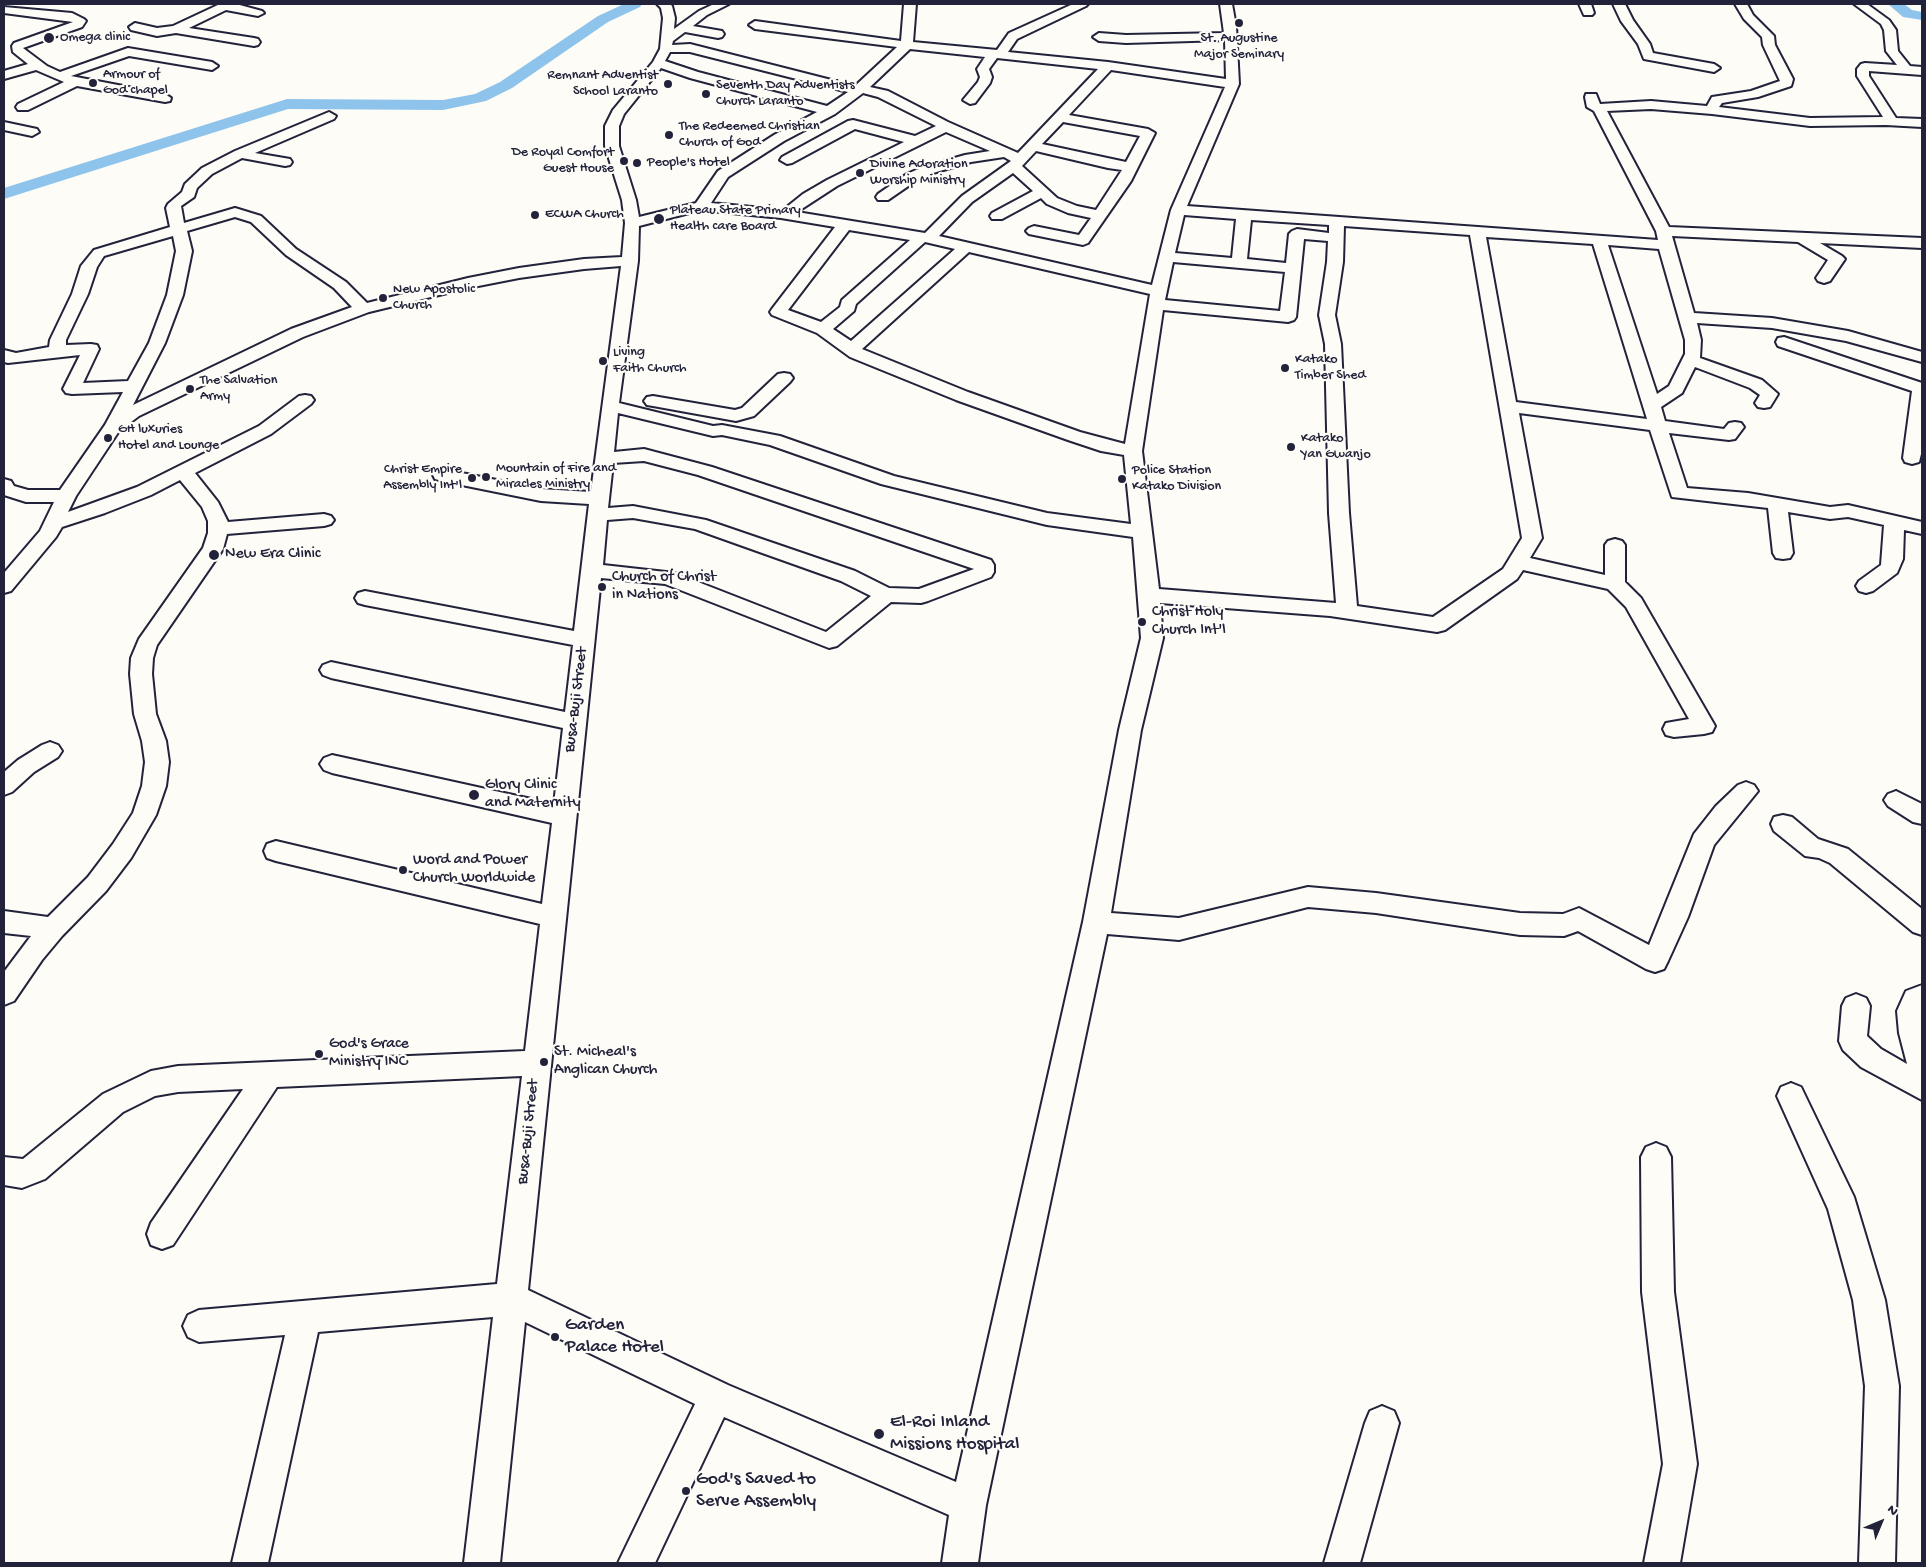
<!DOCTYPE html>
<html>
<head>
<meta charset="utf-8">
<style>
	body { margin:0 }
	#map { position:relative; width:1926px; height:1567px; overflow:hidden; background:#fdfcf7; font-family:"Gochi Hand",sans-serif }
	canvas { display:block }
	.frame { position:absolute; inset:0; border:5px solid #22223b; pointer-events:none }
	.north { position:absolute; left:1856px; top:1497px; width:50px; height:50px; -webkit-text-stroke:4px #fdfcf7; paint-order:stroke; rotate:45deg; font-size:14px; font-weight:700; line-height:20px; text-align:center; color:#22223b }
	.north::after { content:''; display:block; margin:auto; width:18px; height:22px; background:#22223b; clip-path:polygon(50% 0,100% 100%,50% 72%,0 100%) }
</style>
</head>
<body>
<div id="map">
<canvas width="1926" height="1567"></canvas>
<div class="frame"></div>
<div class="north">N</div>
</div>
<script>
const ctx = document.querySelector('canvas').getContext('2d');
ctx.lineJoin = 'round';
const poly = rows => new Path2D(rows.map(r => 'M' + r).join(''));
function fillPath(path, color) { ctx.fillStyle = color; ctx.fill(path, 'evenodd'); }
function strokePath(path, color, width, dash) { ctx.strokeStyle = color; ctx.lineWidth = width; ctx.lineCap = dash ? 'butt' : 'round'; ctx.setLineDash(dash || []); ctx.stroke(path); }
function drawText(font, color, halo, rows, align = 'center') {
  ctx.font = font + ' "Gochi Hand",sans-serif'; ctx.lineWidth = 4.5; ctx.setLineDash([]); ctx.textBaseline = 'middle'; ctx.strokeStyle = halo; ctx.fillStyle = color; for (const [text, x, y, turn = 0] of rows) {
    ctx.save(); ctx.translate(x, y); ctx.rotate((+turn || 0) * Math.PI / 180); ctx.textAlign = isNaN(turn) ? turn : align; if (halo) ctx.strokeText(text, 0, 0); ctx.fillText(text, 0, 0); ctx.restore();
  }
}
fillPath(poly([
	[624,4,642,4,640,7,608,22,512,88,486,101,443,110,288,109,4,199,4,188,287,99,443,100,475,94,500,82,598,16,624,4],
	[1888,4,1904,4,1912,10,1922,12,1922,20,1903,17,1888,4]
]), '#8ec4ec');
const minor = poly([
	[220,4,236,4,262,11,264,13,258,16,226,10,189,28,254,38,258,39,260,42,258,45,254,46,176,33,157,36,131,30,129,27,135,23,157,28,173,26,220,4],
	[657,4,670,4,672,6,675,18,674,29,699,11,714,4,729,4,707,15,693,26,722,31,724,34,722,37,718,38,685,32,673,41,672,45,690,44,855,86,897,47,755,29,749,25,755,21,901,41,904,4,916,4,913,42,997,50,1009,33,1073,4,1088,4,1086,6,1017,39,1008,52,1108,62,1226,79,1225,40,1126,43,1099,41,1093,37,1099,33,1126,35,1224,33,1220,4,1232,4,1236,26,1239,84,1187,206,1658,240,1656,231,1594,111,1587,107,1585,97,1586,94,1596,94,1600,104,1651,101,1707,106,1712,97,1751,91,1780,81,1763,45,1762,37,1744,19,1735,4,1747,4,1753,15,1774,36,1775,45,1793,79,1792,83,1791,86,1758,97,1722,103,1719,107,1810,118,1883,117,1857,76,1857,69,1861,64,1865,63,1897,65,1886,51,1884,30,1881,24,1854,4,1867,4,1889,20,1896,30,1898,51,1910,66,1922,67,1922,75,1869,71,1869,76,1896,118,1922,119,1922,127,1886,125,1810,126,1712,114,1651,109,1607,111,1669,227,1922,238,1922,248,1820,243,1842,256,1845,259,1830,281,1824,283,1818,281,1816,278,1828,260,1798,242,1672,236,1694,313,1772,318,1848,331,1922,352,1922,362,1846,341,1772,328,1697,323,1701,340,1700,358,1762,380,1778,394,1770,407,1764,408,1758,407,1755,403,1760,395,1750,388,1695,367,1682,393,1661,407,1665,421,1724,429,1729,423,1735,422,1741,423,1744,427,1735,439,1729,440,1669,433,1687,488,1748,493,1830,507,1848,505,1922,522,1922,534,1904,530,1903,559,1897,573,1873,591,1866,593,1859,591,1856,586,1859,581,1881,565,1884,525,1848,517,1830,519,1788,512,1793,553,1790,558,1783,559,1776,558,1773,553,1768,508,1672,497,1650,430,1519,413,1542,538,1530,558,1605,575,1605,545,1608,541,1615,539,1622,541,1625,545,1625,582,1641,598,1715,726,1712,732,1704,734,1674,737,1666,735,1663,729,1666,723,1689,719,1626,607,1608,589,1523,570,1517,579,1445,630,1437,632,1330,616,1160,603,1163,638,1141,730,1111,913,1179,918,1308,887,1376,893,1520,913,1563,914,1579,908,1649,945,1694,834,1716,806,1738,785,1746,782,1754,785,1758,791,1714,845,1688,917,1668,961,1664,969,1655,972,1646,969,1578,931,1564,936,1520,935,1376,913,1308,907,1179,940,1107,934,986,1505,978,1563,942,1563,949,1515,724,1417,655,1563,618,1563,695,1404,525,1322,500,1563,464,1563,493,1317,318,1332,268,1563,232,1563,285,1335,199,1342,188,1337,183,1326,188,1315,199,1310,497,1284,522,1076,277,1087,173,1245,162,1249,151,1245,147,1234,151,1223,243,1089,178,1092,155,1096,123,1112,45,1179,22,1188,4,1185,4,1157,23,1159,103,1094,151,1071,178,1066,525,1051,540,924,276,861,267,858,264,851,267,844,276,841,542,904,552,823,332,773,324,770,320,764,324,758,332,755,554,804,563,728,331,678,323,675,320,670,323,665,331,662,565,712,573,645,365,605,358,603,355,598,358,593,365,591,574,631,589,504,541,501,442,481,435,479,433,475,435,471,442,469,541,489,591,492,621,266,584,269,519,278,468,288,369,312,303,337,139,416,119,431,76,496,68,512,137,487,259,426,299,396,305,395,311,396,314,400,311,404,271,434,195,473,218,502,228,522,324,514,331,516,334,520,331,524,324,526,227,534,223,549,157,645,153,658,152,674,156,714,166,741,169,762,166,786,156,815,131,858,106,891,62,936,42,960,14,1001,4,1005,4,972,31,936,4,933,4,911,48,917,88,877,113,844,133,813,142,786,145,762,142,741,134,714,130,674,131,658,139,639,203,548,208,533,208,521,202,507,180,480,151,495,105,513,62,527,56,537,11,591,4,593,4,573,40,531,54,502,26,502,4,495,4,479,11,481,14,486,28,490,60,490,105,425,123,392,72,394,66,393,63,389,80,355,8,363,4,362,4,350,16,353,49,347,50,340,72,294,81,266,94,250,170,227,166,208,168,204,182,192,185,184,202,168,235,151,329,112,336,116,334,119,255,153,290,159,292,162,290,165,285,166,242,158,212,174,197,188,194,197,181,206,184,223,235,208,261,216,296,249,346,282,367,303,468,278,519,268,584,259,622,257,625,223,622,200,605,146,605,126,613,110,653,62,660,49,663,18,661,8,657,4],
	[910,49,985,57,977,69,980,77,978,82,963,100,970,104,975,103,990,83,992,77,989,69,997,58,1098,69,1018,153,948,122,888,91,870,87,910,49],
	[670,52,690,52,848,92,827,106,698,72,665,61,670,52],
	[661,68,690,78,817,112,774,135,718,171,696,203,639,217,636,200,619,146,619,126,624,114,661,68],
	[1111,70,1225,87,1171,210,1152,285,939,236,972,202,1013,173,1033,191,992,213,990,216,992,219,1002,219,1041,198,1047,204,1068,213,1091,218,1079,235,1034,226,1029,228,1026,231,1029,234,1083,245,1088,243,1131,181,1155,133,1148,129,1069,115,1111,70],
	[863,93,878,97,936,126,915,136,853,120,848,121,782,157,780,160,787,164,792,163,855,129,904,142,827,180,803,194,783,210,711,203,728,177,784,141,835,114,863,93],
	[1063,122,1140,136,1126,162,1042,144,1063,122],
	[946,132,990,151,965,155,923,167,907,174,878,194,876,197,878,200,888,200,917,180,933,173,971,162,1004,157,1011,161,962,196,925,233,797,212,837,186,946,132],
	[1036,151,1108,168,1122,170,1096,210,1077,206,1057,198,1022,166,1036,151],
	[701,210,781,218,835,227,772,309,770,312,772,315,817,333,850,357,956,400,1068,440,1101,451,1124,455,1131,524,1047,513,894,476,780,436,722,425,713,426,619,403,638,261,639,226,701,210],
	[1184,215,1236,219,1232,258,1175,253,1184,215],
	[235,217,251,222,286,255,334,288,352,307,291,329,133,405,165,343,183,295,192,251,187,231,235,217],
	[1251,220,1329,225,1329,233,1297,229,1292,231,1289,234,1286,263,1247,259,1251,220],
	[1344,226,1470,235,1522,538,1503,569,1433,617,1357,606,1349,513,1341,344,1335,315,1343,262,1344,226],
	[849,230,910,240,842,300,840,307,821,322,788,310,849,230],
	[173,236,176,251,167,295,149,343,128,381,83,383,99,349,97,345,91,344,66,345,66,340,88,294,97,267,104,256,173,236],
	[1486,237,1593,244,1647,419,1516,402,1486,237],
	[1304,239,1328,241,1327,262,1319,315,1325,344,1329,513,1336,603,1159,589,1142,451,1163,310,1288,322,1294,320,1296,317,1304,239],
	[925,242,955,249,851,341,833,329,854,311,856,304,925,242],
	[1608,245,1659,249,1685,340,1685,354,1669,386,1657,394,1608,245],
	[969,252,1150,294,1125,444,1080,432,968,392,862,349,969,252],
	[1173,262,1285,272,1280,311,1165,300,1173,262],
	[618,413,713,436,722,435,770,445,881,484,1047,525,1133,537,1141,638,1119,730,1083,922,956,1482,728,1385,528,1290,601,578,665,584,829,648,837,646,891,602,921,603,928,601,991,577,994,572,994,565,991,560,712,467,644,449,614,452,618,413],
	[644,461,698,475,974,569,919,589,889,588,855,571,706,520,633,506,608,508,613,463,644,461],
	[633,518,695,529,841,581,871,596,826,632,675,573,603,565,607,520,633,518],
	[1579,4,1591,4,1594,13,1592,15,1584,15,1579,4],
	[1613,4,1625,4,1633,20,1650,44,1653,53,1714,64,1720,68,1714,72,1644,59,1638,44,1621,21,1613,4],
	[4,7,72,13,84,19,86,21,82,27,23,48,47,66,60,72,128,48,212,62,218,66,212,70,129,56,71,76,165,94,171,98,170,101,165,102,77,86,28,110,18,110,16,107,18,104,64,82,36,70,4,79,4,71,28,64,13,52,12,46,14,43,73,22,4,13,4,7],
	[4,122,37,129,39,132,32,136,4,130,4,122],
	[1784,337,1922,383,1922,450,1919,462,1912,464,1905,462,1903,458,1912,391,1778,346,1776,342,1778,338,1784,337],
	[784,373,790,374,793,378,790,382,754,416,736,421,653,406,647,405,644,401,647,397,653,396,735,410,742,408,778,374,784,373],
	[50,742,58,745,62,751,58,757,34,772,12,792,4,795,4,772,18,760,42,745,50,742],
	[1896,791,1922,804,1922,824,1913,822,1888,806,1884,800,1888,794,1896,791],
	[1783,815,1792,817,1818,839,1848,849,1922,909,1922,935,1913,932,1830,863,1819,858,1805,856,1774,831,1771,824,1774,817,1783,815],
	[1922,985,1922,1100,1861,1067,1843,1050,1839,1041,1842,1006,1846,998,1856,994,1866,998,1870,1006,1867,1036,1881,1049,1907,1064,1899,1033,1897,1011,1906,991,1922,985],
	[1791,1083,1801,1087,1854,1197,1885,1300,1899,1386,1895,1563,1859,1563,1865,1386,1853,1300,1828,1209,1777,1096,1781,1087,1791,1083],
	[1656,1143,1666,1147,1671,1157,1674,1292,1697,1464,1680,1563,1644,1563,1663,1464,1642,1292,1641,1157,1646,1147,1656,1143],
	[1382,1406,1394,1411,1399,1423,1360,1563,1324,1563,1365,1423,1370,1411,1382,1406]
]);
strokePath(minor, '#22223b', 4);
fillPath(minor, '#fdfcf7');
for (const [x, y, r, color] of [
	[1239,23,5,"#22223b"],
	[49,38,6,"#22223b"],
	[93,83,5,"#22223b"],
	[668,84,5,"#22223b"],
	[706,94,5,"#22223b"],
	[669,135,5,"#22223b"],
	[624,161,5,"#22223b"],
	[637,163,5,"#22223b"],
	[860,173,5,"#22223b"],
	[535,215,5,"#22223b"],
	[659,219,6,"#22223b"],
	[383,298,5,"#22223b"],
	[603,361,5,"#22223b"],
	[1285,368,5,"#22223b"],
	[190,389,5,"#22223b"],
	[108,438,5,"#22223b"],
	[1291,447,5,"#22223b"],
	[486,477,5,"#22223b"],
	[472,478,5,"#22223b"],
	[1122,479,5,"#22223b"],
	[214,555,6,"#22223b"],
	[602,587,5,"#22223b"],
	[1142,622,5,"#22223b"],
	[474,795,6,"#22223b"],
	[403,870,5,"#22223b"],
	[319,1054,5,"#22223b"],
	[544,1062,5,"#22223b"],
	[555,1337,5,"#22223b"],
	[879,1434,6,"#22223b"],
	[686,1491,5,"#22223b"]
]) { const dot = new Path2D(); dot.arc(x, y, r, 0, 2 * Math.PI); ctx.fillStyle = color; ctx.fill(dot); strokePath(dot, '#fdfcf7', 2); }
drawText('14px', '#22223b', '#fdfcf7', [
	["Omega clinic",60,38],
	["St. Augustine",1239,39,"center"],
	["Major Seminary",1239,55,"center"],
	["Armour of",103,75],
	["God chapel",103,91],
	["Remnant Adventist",658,76,"right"],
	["School Laranto",658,92,"right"],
	["Seventh Day Adventists",716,86],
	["Church Laranto",716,102],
	["The Redeemed Christian",679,127],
	["Church of God",679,143],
	["De Royal Comfort",614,153,"right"],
	["Guest House",614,169,"right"],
	["People's Hotel",647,163],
	["Divine Adoration",870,165],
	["Worship Ministry",870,181],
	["Plateau State Primary",670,211],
	["Health care Board",670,227],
	["ECWA Church",545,215],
	["New Apostolic",393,290],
	["Church",393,306],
	["Living",613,353],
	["Faith Church",613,369],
	["Katako",1295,360],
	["Timber Shed",1295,376],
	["The Salvation",200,381],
	["Army",200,397],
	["GH luxuries",118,430],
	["Hotel and Lounge",118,446],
	["Katako",1301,439],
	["Yan Gwanjo",1301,455],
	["Mountain of Fire and",496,469],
	["Miracles Ministry",496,485],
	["Christ Empire",462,470,"right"],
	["Assembly Int'l",462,486,"right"],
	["Police Station",1132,471],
	["Katako Division",1132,487]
], 'left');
drawText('16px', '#22223b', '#fdfcf7', [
	["New Era Clinic",225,555],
	["Church of Christ",612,578],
	["in Nations",612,596],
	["Christ Holy",1152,613],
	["Church Int'l",1152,631],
	["Glory Clinic",485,786],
	["and Maternity",485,804],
	["Word and Power",413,861],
	["Church Worldwide",413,879],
	["God's Grace",329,1045],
	["Ministry INC",329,1063],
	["St. Micheal's",554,1053],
	["Anglican Church",554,1071]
], 'left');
drawText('16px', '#22223b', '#fdfcf7', [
	["Busa-Buji Street",577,700,-83],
	["Busa-Buji Street",529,1132,-84]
]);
drawText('19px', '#22223b', '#fdfcf7', [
	["Garden",565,1326],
	["Palace Hotel",565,1348],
	["El-Roi Inland",890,1423],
	["Missions Hospital",890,1445],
	["God's Saved to",696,1480],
	["Serve Assembly",696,1502]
], 'left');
</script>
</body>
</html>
